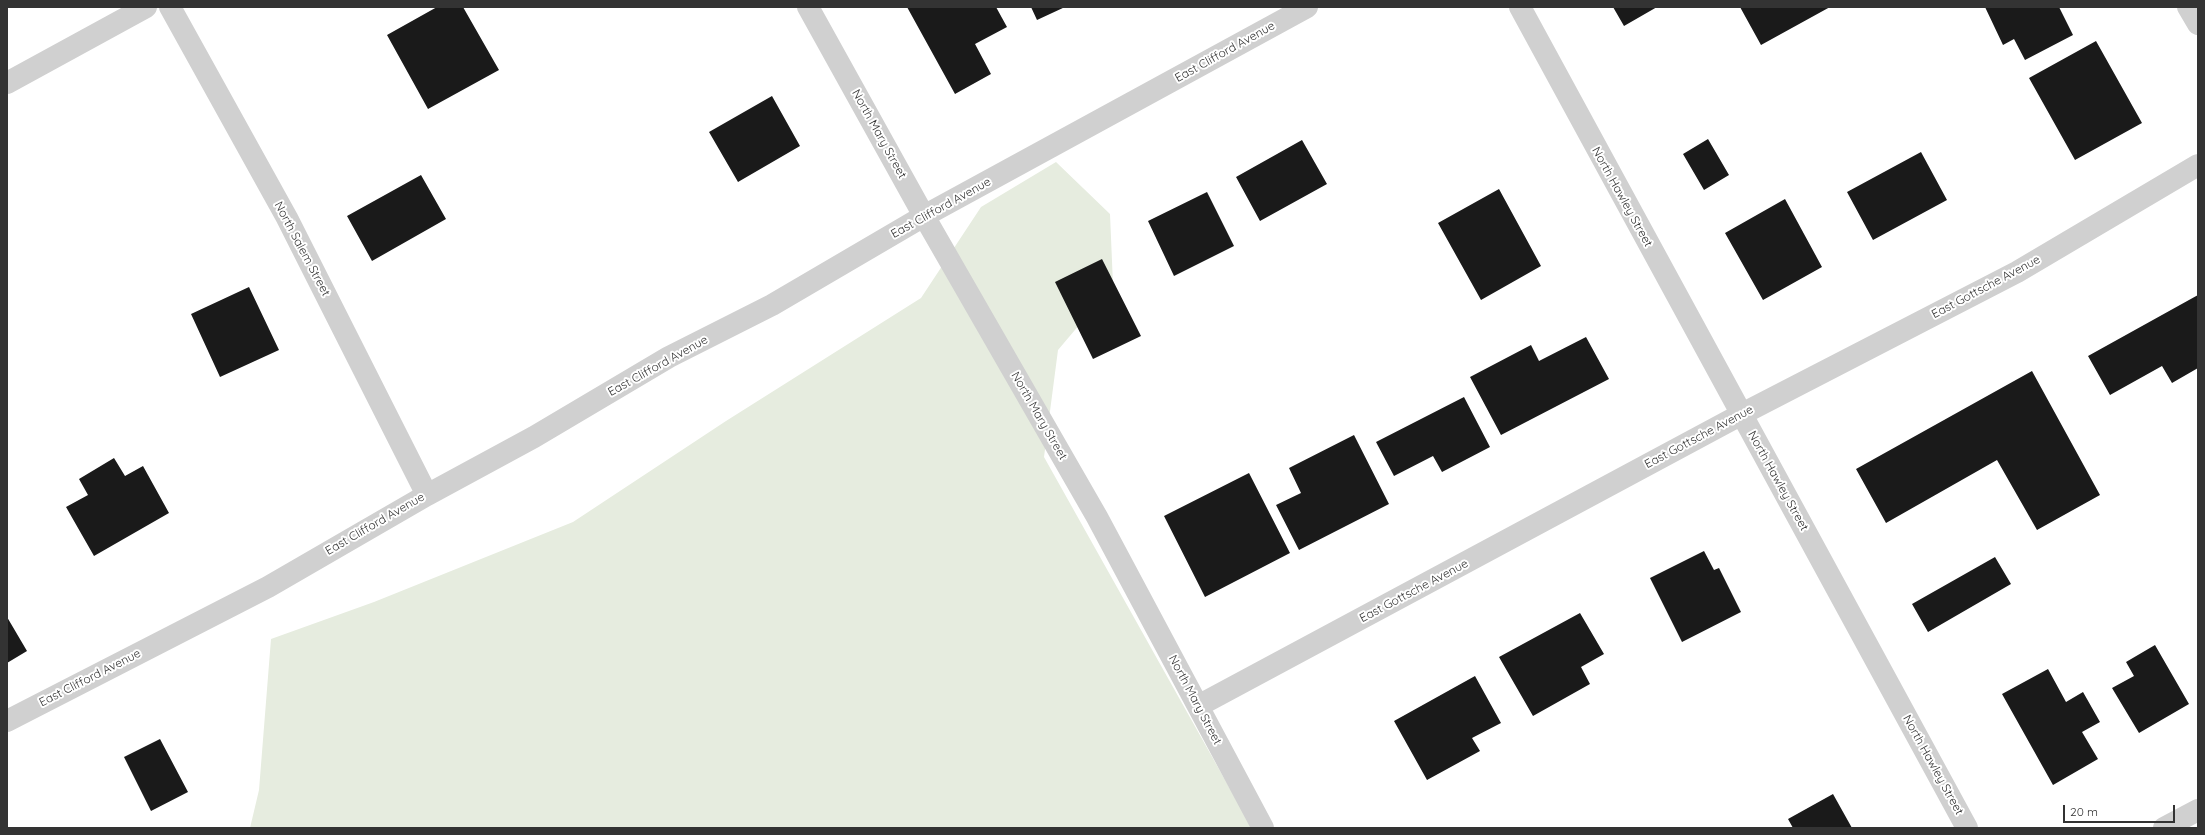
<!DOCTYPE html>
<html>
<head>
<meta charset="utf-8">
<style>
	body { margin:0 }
	#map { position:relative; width:2205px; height:835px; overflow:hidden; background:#fff; font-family:Quicksand,sans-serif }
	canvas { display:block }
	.frame { position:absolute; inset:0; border:8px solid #333; pointer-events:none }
	.scale { position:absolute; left:2063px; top:805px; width:112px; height:18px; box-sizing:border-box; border:2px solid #333; border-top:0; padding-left:5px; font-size:12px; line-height:14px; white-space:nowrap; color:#333; -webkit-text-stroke:3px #fff; paint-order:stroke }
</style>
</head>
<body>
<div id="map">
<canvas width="2205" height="835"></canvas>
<div class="frame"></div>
<div class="scale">20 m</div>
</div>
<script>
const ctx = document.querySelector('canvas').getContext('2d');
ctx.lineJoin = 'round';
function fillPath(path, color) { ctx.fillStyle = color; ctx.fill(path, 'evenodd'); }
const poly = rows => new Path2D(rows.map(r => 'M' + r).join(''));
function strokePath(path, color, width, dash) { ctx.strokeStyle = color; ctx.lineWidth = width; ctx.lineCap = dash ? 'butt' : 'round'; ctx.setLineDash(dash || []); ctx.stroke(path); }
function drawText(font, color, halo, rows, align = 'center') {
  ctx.font = font + ' Quicksand,sans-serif'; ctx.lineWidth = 4; ctx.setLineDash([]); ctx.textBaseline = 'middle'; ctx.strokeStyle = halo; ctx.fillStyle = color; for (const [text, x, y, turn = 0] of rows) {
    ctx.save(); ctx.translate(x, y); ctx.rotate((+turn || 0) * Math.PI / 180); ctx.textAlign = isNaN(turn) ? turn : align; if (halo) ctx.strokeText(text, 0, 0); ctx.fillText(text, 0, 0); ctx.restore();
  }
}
fillPath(poly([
	[1056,162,1110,214,1113,285,1058,350,1044,457,1252,828,250,828,259,790,271,639,374,602,573,522,726,421,921,298,981,207]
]), '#e6ecdf');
fillPath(poly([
	[437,7,463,7,499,70,428,109,387,35],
	[907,7,996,7,1007,27,975,44,991,74,955,94],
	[1031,7,1065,7,1037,20],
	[1613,7,1657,7,1624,26],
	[1740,7,1830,7,1761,45],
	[1985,7,2059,7,2073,35,2025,60,2014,39,2003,45],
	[2096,41,2142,123,2075,160,2029,78],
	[772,96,800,146,738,182,709,132],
	[1708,139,1729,175,1704,190,1683,154],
	[1302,140,1327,184,1260,221,1236,177],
	[1921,152,1947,200,1873,240,1847,192],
	[421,175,446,219,372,261,347,216],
	[1499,189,1541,266,1481,300,1438,223],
	[1207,192,1234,246,1174,276,1148,221],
	[1785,199,1822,267,1763,300,1725,233],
	[1102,259,1141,336,1093,359,1055,282],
	[249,287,279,350,220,377,191,314],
	[2198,295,2198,368,2172,383,2162,366,2110,395,2088,356],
	[1586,337,1609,379,1501,435,1470,377,1531,345,1539,361],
	[2032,371,2100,495,2037,530,1997,460,1886,523,1856,469],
	[1464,397,1490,447,1442,472,1433,456,1394,476,1376,442],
	[1354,435,1389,504,1299,550,1276,505,1301,493,1289,468],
	[114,458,125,476,143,466,169,513,94,556,66,507,88,495,79,479],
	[1249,473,1290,553,1205,597,1164,516],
	[1704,551,1714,570,1719,568,1741,612,1682,642,1650,578],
	[1995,557,2011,584,1928,632,1912,604],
	[1580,613,1604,654,1581,667,1590,684,1533,716,1499,657],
	[7,617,27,651,7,663],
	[2155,645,2189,704,2139,733,2112,688,2134,676,2126,662],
	[2048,669,2066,702,2083,692,2100,722,2082,732,2098,759,2053,785,2002,694],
	[1475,676,1501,723,1472,738,1480,751,1427,780,1394,721],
	[160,739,188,792,151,811,124,757],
	[1833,794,1852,828,1793,828,1788,819]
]), '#1a1a1a');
strokePath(poly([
	[170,7,287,218,427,495],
	[808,7,924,216,1097,517,1263,828],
	[1520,7,1967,828],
	[2188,7,2198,24],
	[7,83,146,7],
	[1198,706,1742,414,2017,272,2198,165],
	[7,721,268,587,427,495,534,437,669,357,772,305,924,216,1307,7],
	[2164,828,2198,810]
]), '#d0d0d0', 22);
drawText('12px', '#333', '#fff', [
	["East Clifford Avenue",1225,52,-29],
	["North Mary Street",879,134,61],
	["North Hawley Street",1622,197,61],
	["East Clifford Avenue",941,208,-29],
	["North Salem Street",302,249,62],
	["East Gottsche Avenue",1986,287,-28],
	["East Clifford Avenue",658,366,-29],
	["North Mary Street",1039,416,60],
	["East Gottsche Avenue",1699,437,-28],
	["North Hawley Street",1778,481,61],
	["East Clifford Avenue",375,524,-30],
	["East Gottsche Avenue",1414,591,-28],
	["East Clifford Avenue",90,678,-27],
	["North Mary Street",1195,700,62],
	["North Hawley Street",1933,765,61]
]);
</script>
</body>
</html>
